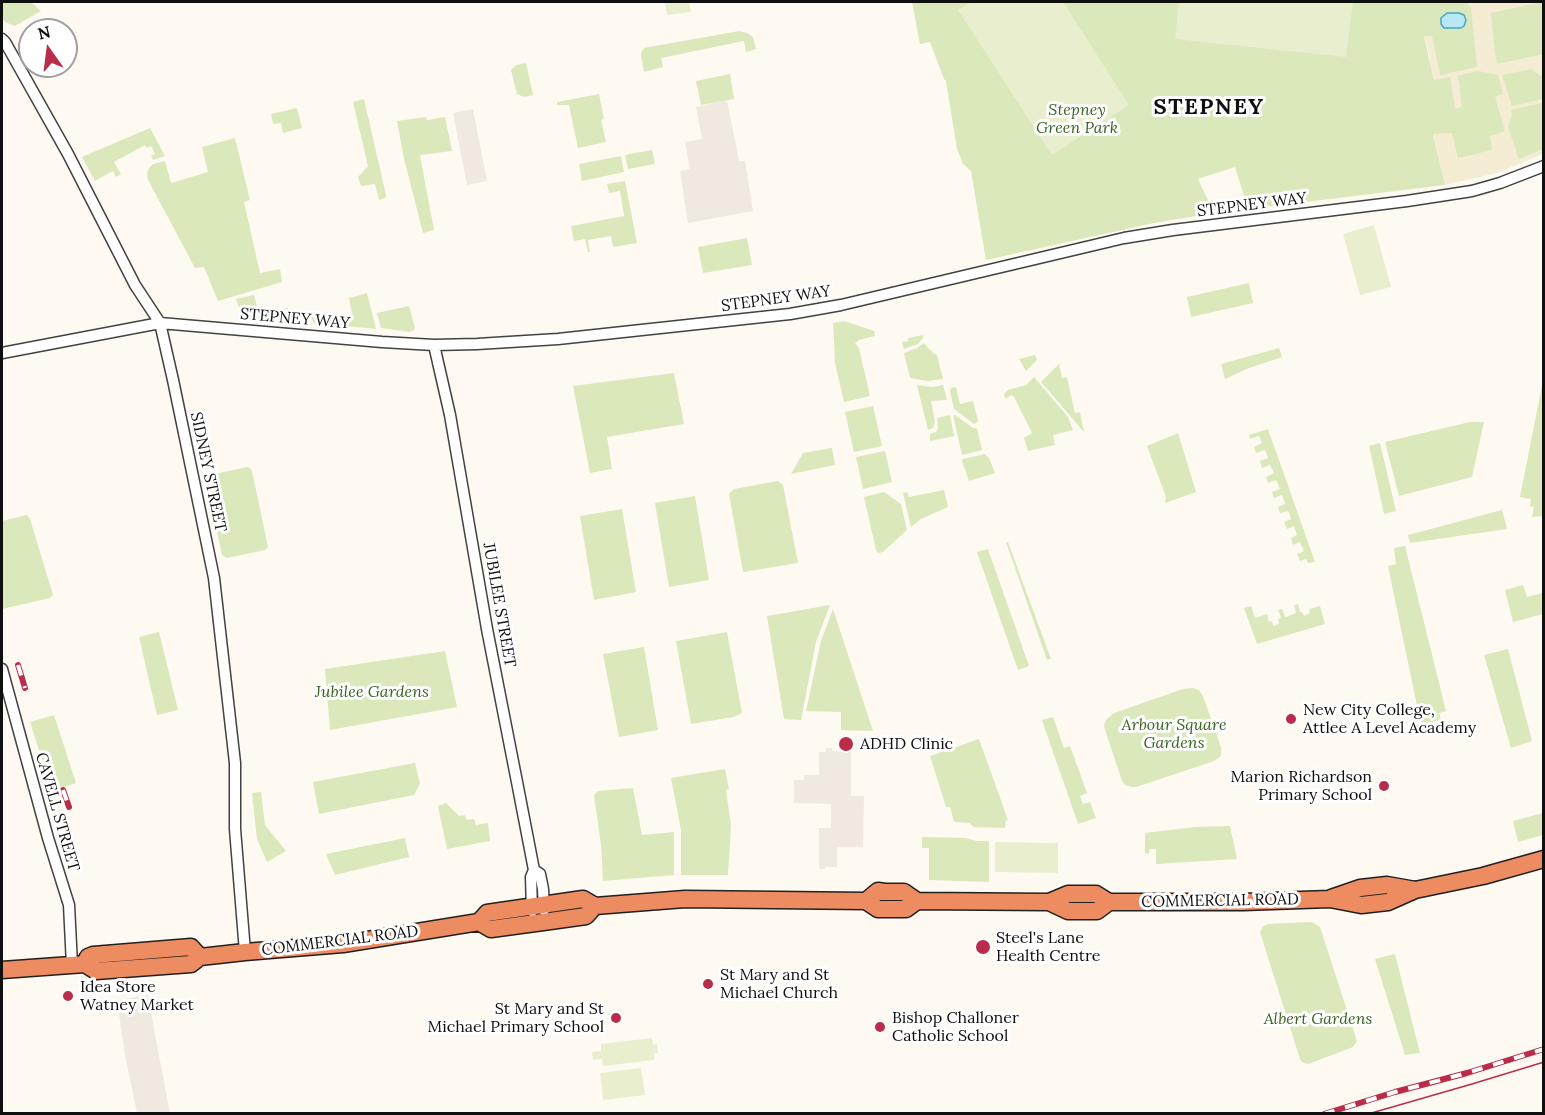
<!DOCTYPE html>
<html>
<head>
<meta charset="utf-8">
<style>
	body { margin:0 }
	#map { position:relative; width:1545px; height:1115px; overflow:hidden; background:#fefaf2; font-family:Lora,serif }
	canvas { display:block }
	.frame { position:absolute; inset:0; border:3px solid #0f0f0f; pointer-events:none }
	.north { position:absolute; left:18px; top:18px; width:60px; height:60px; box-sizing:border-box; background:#fff; border:2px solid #9f9f9f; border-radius:50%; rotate:346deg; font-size:16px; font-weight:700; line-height:24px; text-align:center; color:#0f0f0f }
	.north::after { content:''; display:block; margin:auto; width:21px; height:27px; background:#b92d4a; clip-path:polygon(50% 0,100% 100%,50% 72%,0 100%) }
</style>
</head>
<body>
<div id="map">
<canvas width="1545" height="1115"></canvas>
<div class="frame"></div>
<div class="north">N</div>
</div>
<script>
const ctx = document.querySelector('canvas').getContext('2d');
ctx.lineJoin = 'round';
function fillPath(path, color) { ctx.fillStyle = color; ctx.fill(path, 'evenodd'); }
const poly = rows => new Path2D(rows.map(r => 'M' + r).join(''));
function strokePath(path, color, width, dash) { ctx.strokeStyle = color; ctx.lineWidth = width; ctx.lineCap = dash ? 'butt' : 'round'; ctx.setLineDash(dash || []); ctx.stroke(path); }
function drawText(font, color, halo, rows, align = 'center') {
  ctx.font = font + ' Lora,serif'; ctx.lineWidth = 6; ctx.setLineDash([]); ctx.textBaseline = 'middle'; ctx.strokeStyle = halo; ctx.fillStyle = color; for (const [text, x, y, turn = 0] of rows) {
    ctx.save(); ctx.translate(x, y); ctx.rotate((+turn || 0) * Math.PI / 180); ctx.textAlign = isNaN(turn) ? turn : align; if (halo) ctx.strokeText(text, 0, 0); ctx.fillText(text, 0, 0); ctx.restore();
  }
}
fillPath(poly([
	[1416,2,1543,2,1543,154,1497,173,1445,185,1435,144,1433,133,1434,81,1428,49,1415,6]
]), '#f4ecd3');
fillPath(poly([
	[2,2,31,2,41,11,15,26,5,22,2,18],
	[912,2,1467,2,1471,9,1477,67,1440,75,1432,36,1424,36,1434,80,1450,77,1455,109,1462,107,1458,76,1478,71,1498,75,1503,94,1495,97,1505,131,1490,136,1492,150,1458,158,1452,133,1433,134,1435,144,1445,185,1248,209,1235,167,1198,179,1214,213,1154,223,986,260,971,171,963,164,957,149,946,81,944,79,930,42,920,44],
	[1543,2,1543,54,1497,64,1495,53,1491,13],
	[739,31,747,33,753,37,756,49,746,52,744,41,661,58,663,67,644,72,641,56,641,53,644,48],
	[526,63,533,95,524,97,517,94,511,70,516,65],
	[1532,69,1533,71,1543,77,1543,99,1512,106,1502,75],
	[730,74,734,99,701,105,696,81],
	[599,94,604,119,601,120,606,142,578,148,569,105,557,105,557,102],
	[364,99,386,195,385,198,379,200,375,184,361,186,358,177,368,166,353,102],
	[1543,103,1543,149,1519,159,1508,127,1512,115,1511,110],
	[297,108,302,128,283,133,281,123,273,124,271,114],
	[426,117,427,120,445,117,452,151,420,155,434,230,423,233,404,159,397,121],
	[150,128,165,156,153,160,151,156,155,154,151,146,147,148,145,145,114,162,121,174,116,177,113,171,95,181,82,157],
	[235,138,250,200,244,202,260,273,280,269,282,282,218,301,204,267,195,268,148,180,147,174,149,168,153,164,165,161,171,183,208,172,202,147],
	[652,150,655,164,628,169,625,155],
	[621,156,624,172,582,181,579,164],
	[625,181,637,243,613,247,611,236,588,240,590,252,588,252,585,239,574,241,571,226,624,216,620,191,609,193,607,184],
	[747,238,752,265,703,273,698,247],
	[1249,283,1253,303,1191,317,1187,297],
	[367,293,376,329,313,323,311,314,320,312,322,321,352,314,349,298],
	[254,295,259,315,288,308,290,319,304,316,306,324,243,319,236,299],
	[409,306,415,328,414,330,410,332,381,328,377,313],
	[844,321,874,331,875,336,859,340,855,343,859,348,870,396,844,402,835,363,833,323],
	[923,335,923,338,918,344,904,349,902,342,908,341,908,338],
	[924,343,933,353,937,355,943,379,928,381,910,378,904,353,917,348],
	[1279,348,1282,357,1249,368,1225,379,1221,364],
	[1035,355,1037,360,1026,371,1019,359],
	[1059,364,1062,378,1067,377,1075,413,1080,412,1084,432,1041,382],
	[674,373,684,424,607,437,612,469,590,473,573,386],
	[1034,377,1068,417,1073,430,1053,435,1055,445,1028,451,1024,438,1032,433,1014,397,1011,395,1005,399,1004,394,1008,390,1026,385],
	[1543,380,1543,516,1532,517,1534,507,1530,506,1531,499,1520,497],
	[917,385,933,387,943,385,947,400,931,401,935,422,933,428,928,430],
	[956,387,960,404,973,401,978,421,976,423,974,424,954,409,950,391,951,388],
	[873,406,882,446,854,452,845,412],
	[950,415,954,436,930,441,930,434,936,432,938,428,937,418],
	[953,415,955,415,973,428,977,428,982,450,962,455],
	[1470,422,1484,422,1472,477,1399,496,1385,442],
	[1268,429,1315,562,1308,563,1306,559,1300,561,1297,554,1304,551,1300,542,1293,545,1291,538,1297,535,1294,526,1287,529,1284,522,1291,519,1290,515,1288,511,1280,513,1278,507,1285,504,1284,500,1282,495,1274,498,1272,492,1280,489,1276,480,1268,483,1266,477,1274,473,1270,465,1262,468,1260,461,1268,458,1265,450,1256,453,1254,447,1262,443,1259,436,1250,439,1249,435],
	[1178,433,1196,492,1165,503,1166,497,1147,446],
	[1380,443,1396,511,1384,514,1369,446],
	[832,448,835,465,791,474,803,453],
	[885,451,892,482,863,489,856,457],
	[985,454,990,460,995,473,969,481,962,461,963,459],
	[247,467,250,468,252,471,268,547,265,550,227,558,222,555,206,480,210,475],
	[778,481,783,485,798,563,743,572,729,494,734,489],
	[944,490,948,507,921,519,911,527,903,493,907,492,909,497],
	[884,492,901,504,907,530,883,552,878,553,876,550,864,497],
	[695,496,709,580,669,587,655,503],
	[622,509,636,592,594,600,580,516],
	[1502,510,1507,529,1410,543,1408,535],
	[27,515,30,519,53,595,50,598,2,609,2,521],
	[1006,542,1008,542,1051,659,1047,660],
	[1405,546,1446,711,1439,713,1441,720,1421,725,1388,566,1396,564,1394,548],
	[988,549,1029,666,1018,670,977,552],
	[1523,585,1527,597,1543,593,1543,614,1513,622,1505,590],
	[1298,604,1300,612,1302,612,1304,616,1310,613,1309,609,1320,606,1325,624,1257,644,1244,608,1251,606,1255,618,1267,614,1269,622,1272,621,1273,626,1279,624,1278,619,1281,618,1278,610,1282,609,1285,617,1289,616,1296,613,1294,605],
	[830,605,816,642,801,720,784,719,767,616],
	[833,609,873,731,841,730,841,712,806,711,821,641],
	[159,632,178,710,157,715,139,637],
	[727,632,742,713,734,717,691,724,676,641],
	[644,647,658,730,619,737,603,654],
	[1508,649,1532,741,1511,748,1484,655],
	[445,651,457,707,330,730,325,669],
	[1193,688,1199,690,1203,696,1221,747,1221,756,1214,761,1136,787,1131,787,1125,785,1122,781,1105,730,1104,725,1106,720,1114,713,1183,689],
	[54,715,76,783,52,791,30,722],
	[1053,717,1064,748,1070,746,1087,793,1080,796,1083,804,1090,802,1096,818,1078,824,1042,720],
	[979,739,1008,820,1006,820,1005,828,974,827,969,823,954,822,950,807,946,807,930,756],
	[415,763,420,784,414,795,319,814,313,782],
	[725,769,729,789,726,790,731,825,728,875,681,875,681,830,671,778],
	[633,788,642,835,674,832,674,875,603,881,601,845,594,795,598,791],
	[261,792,265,825,286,851,267,862,257,839,252,793],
	[446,803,459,816,465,815,466,820,474,819,476,825,488,823,490,841,447,849,438,806],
	[1543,813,1543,835,1518,842,1513,821],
	[1230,826,1237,859,1156,864,1156,849,1149,849,1149,854,1145,853,1145,833,1195,827],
	[922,837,965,838,977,841,989,841,989,882,929,880,929,848,922,848],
	[405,838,409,857,335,875,326,854],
	[1312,922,1320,927,1357,1041,1353,1047,1308,1064,1302,1062,1300,1059,1260,932,1263,926,1268,924],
	[1395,954,1420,1053,1405,1055,1375,959]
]), '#dae8bc');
fillPath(poly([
	[665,2,689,2,691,12,667,15],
	[972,2,1063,2,1129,105,1052,155,958,10],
	[1179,2,1353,2,1346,57,1175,39],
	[1374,225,1391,287,1360,295,1343,234],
	[995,842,1058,843,1058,873,995,872],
	[652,1038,653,1045,657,1044,658,1053,654,1053,654,1060,603,1066,602,1059,593,1060,592,1052,601,1051,601,1044],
	[641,1068,645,1095,603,1100,600,1073]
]), '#e9efce');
fillPath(poly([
	[727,100,739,161,745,161,753,211,688,223,680,171,690,169,685,142,702,139,696,107],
	[473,109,487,181,467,185,453,113],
	[826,748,832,748,832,751,851,752,851,796,864,796,863,847,837,847,837,867,825,867,825,869,819,869,819,828,831,828,831,804,794,803,794,780,804,780,804,775,819,775,819,752,826,752],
	[148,995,157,1045,170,1113,137,1113,125,1055,117,1000]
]), '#efe9e0');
const water = poly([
	[1447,13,1459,13,1464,15,1466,20,1464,26,1461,28,1444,28,1441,24,1441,18,1447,13]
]);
fillPath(water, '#b9e7f3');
strokePath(water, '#43a7c7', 1.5);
const minor = poly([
	[2,39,5,42,68,154,135,285,160,323,173,380,214,578,235,763,235,829,245,952],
	[434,345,450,415,487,629,517,782,534,870,540,874,543,889,544,910],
	[2,353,160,323,382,342,434,345,477,344,558,339,790,314,841,305,1124,238,1173,230,1407,201,1472,191,1500,183,1544,166],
	[2,669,48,838,69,905,72,965],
	[532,911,531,877,534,870]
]);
const highway = poly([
	[1331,898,1360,888,1387,885,1415,890],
	[866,901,878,891,885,892,904,892,917,901,1049,902,1068,894,1096,894,1109,902,1243,902,1330,899,1361,905,1388,902,1415,890,1483,876,1544,859],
	[1049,902,1068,911,1097,911,1109,902],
	[479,922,491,929,543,922,586,916,595,906],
	[85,964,88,957,93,955,191,947,200,957],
	[2,970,85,964,96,971,191,964,200,957,245,952,343,944,479,922,487,913,583,899,595,906,685,899,866,901,878,909,906,909,917,901]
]);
strokePath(minor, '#424242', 13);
strokePath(highway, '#202020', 19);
strokePath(minor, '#fff', 10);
strokePath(highway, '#ed8b61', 16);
strokePath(poly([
	[1368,1114,1472,1084,1544,1062]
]), '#b92d4a', 1.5);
const rail = poly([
	[18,665,25,688],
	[63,790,69,807],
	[1324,1114,1395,1092,1467,1073,1544,1049]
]);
strokePath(rail, '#b92d4a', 6);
strokePath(rail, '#fff', 4, [11]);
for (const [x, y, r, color] of [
	[1291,719,6,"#b92d4a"],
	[846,744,8,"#b92d4a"],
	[1384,786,6,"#b92d4a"],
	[983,947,8,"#b92d4a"],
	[708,984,6,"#b92d4a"],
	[68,996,6,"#b92d4a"],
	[616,1018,6,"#b92d4a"],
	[880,1027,6,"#b92d4a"]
]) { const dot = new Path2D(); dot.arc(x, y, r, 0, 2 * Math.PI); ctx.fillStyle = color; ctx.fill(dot); strokePath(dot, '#fff', 2); }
drawText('italic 16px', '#3a6422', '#fff', [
	["Stepney",1077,110],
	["Green Park",1077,128],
	["Jubilee Gardens",372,692],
	["Arbour Square",1174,725],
	["Gardens",1174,743],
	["Albert Gardens",1318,1019]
]);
drawText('16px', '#0f0f0f', '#fff', [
	["STEPNEY WAY",1252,205,-7],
	["STEPNEY WAY",776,299,-8],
	["STEPNEY WAY",295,319,5],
	["SIDNEY STREET",208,472,78],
	["JUBILEE STREET",499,605,80],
	["CAVELL STREET",57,812,74],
	["COMMERCIAL ROAD",1220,901,-1],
	["COMMERCIAL ROAD",340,941,-7]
]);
drawText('16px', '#0f0f0f', '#fff', [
	["New City College,",1303,710],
	["Attlee A Level Academy",1303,728],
	["ADHD Clinic",860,744],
	["Marion Richardson",1372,777,"right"],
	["Primary School",1372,795,"right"],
	["Steel's Lane",996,938],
	["Health Centre",996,956],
	["St Mary and St",720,975],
	["Michael Church",720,993],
	["Idea Store",80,987],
	["Watney Market",80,1005],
	["St Mary and St",604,1009,"right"],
	["Michael Primary School",604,1027,"right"],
	["Bishop Challoner",892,1018],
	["Catholic School",892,1036]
], 'left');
ctx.letterSpacing = '1.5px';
drawText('bold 22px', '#0f0f0f', '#fff', [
	["STEPNEY",1209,108]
]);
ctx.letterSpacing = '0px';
</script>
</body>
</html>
